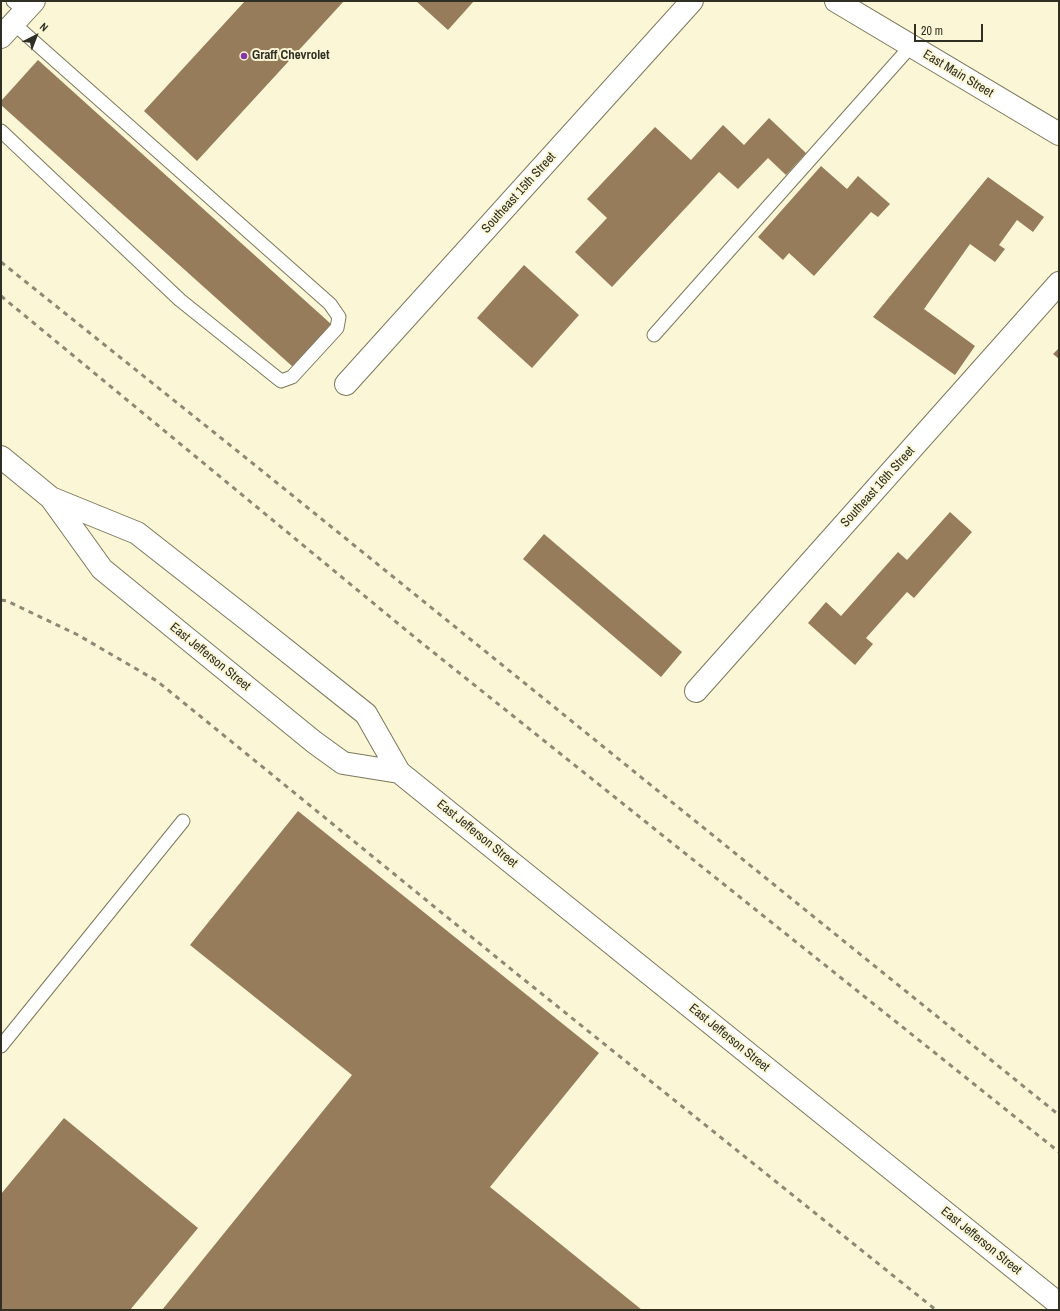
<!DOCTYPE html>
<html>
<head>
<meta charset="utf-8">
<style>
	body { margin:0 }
	#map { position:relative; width:1060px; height:1311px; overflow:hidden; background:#faf6d6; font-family:"Archivo Narrow",sans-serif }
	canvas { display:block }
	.frame { position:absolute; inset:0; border:2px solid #302f23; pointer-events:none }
	.north { position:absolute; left:16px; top:16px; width:40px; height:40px; -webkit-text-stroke:3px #faf6d6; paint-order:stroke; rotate:42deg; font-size:11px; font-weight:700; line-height:16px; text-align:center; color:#302f23 }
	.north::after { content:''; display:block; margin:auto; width:14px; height:18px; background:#302f23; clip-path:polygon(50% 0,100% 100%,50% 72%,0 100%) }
	.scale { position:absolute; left:914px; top:24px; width:69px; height:18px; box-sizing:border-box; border:2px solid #302f23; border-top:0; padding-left:5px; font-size:12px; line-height:14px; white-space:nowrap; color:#302f23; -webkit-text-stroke:3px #faf6d6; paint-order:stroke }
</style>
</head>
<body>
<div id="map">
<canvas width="1060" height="1311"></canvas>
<div class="frame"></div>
<div class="north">N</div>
<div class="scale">20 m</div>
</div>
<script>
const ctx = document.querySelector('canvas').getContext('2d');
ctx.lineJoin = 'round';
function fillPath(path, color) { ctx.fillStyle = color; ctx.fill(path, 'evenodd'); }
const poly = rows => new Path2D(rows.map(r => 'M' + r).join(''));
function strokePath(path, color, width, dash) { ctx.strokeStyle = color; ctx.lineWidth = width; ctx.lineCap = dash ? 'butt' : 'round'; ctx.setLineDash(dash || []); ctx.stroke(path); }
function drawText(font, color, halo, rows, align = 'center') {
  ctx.font = font + ' "Archivo Narrow",sans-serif'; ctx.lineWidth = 4; ctx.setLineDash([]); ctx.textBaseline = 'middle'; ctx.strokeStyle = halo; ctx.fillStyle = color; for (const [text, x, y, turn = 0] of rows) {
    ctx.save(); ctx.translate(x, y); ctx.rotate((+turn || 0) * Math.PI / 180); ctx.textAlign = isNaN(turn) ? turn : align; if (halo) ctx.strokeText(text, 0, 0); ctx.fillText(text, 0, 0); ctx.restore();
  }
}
fillPath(poly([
	[245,1,344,1,197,161,144,111],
	[416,1,474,1,448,30],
	[38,60,331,324,293,367,1,105,1,101],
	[769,118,806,153,786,175,768,158,738,189,719,172,612,287,575,252,607,218,587,199,655,127,691,160,723,125,744,145],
	[821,166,847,189,858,176,890,204,878,217,871,212,814,276,789,253,783,260,758,237],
	[988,177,1044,217,1033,232,1017,220,999,245,1005,249,995,262,970,244,924,309,975,346,955,375,873,317],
	[524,265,579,315,532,368,477,318],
	[1059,348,1059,359,1053,354],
	[950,512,972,532,914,598,907,592,866,638,873,644,855,665,808,623,826,602,841,616,898,552,907,560],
	[544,534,682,652,661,677,523,559],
	[298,811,599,1053,490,1187,642,1310,162,1310,352,1075,190,945],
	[64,1118,198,1228,130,1310,1,1310,1,1194]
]), '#977c5b');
const lane = poly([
	[13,1,25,11],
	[1,131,180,300,281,381,292,377,337,328,339,317,330,304,13,23],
	[654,335,911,46],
	[1,1046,183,821]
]);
const street = poly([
	[346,384,692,1],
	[696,691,1059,283]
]);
const secondary = poly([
	[1,37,34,1],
	[1,457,51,498,102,569,314,742,343,763,399,772],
	[51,498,137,533,248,620,366,714,399,772,1059,1304]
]);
const primary = poly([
	[836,1,1059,134]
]);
strokePath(lane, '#7c785c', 15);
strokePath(street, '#7c785c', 24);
strokePath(secondary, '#7c785c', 24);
strokePath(primary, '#7c785c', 24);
strokePath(lane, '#fff', 13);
strokePath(street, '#fff', 22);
strokePath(secondary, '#fff', 22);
strokePath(primary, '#fff', 22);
strokePath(poly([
	[1,262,261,470,1059,1115],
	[1,296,418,640,1059,1152],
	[1,600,7,601,78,635,157,681,517,974,936,1310]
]), '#8c8974', 3, [5, 5]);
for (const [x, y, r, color] of [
	[244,56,4,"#8936a5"]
]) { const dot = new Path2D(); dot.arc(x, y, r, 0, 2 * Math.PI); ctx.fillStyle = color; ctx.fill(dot); strokePath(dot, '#faf6d6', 1.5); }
drawText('bold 13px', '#302f23', '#faf6d6', [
	["Graff Chevrolet",252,56]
], 'left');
drawText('13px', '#302f23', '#faf6d6', [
	["East Main Street",958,74,31],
	["Southeast 15th Street",519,193,-48],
	["Southeast 16th Street",878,487,-48],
	["East Jefferson Street",210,657,39],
	["East Jefferson Street",477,834,39],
	["East Jefferson Street",729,1038,39],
	["East Jefferson Street",981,1241,39]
]);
</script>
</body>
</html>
